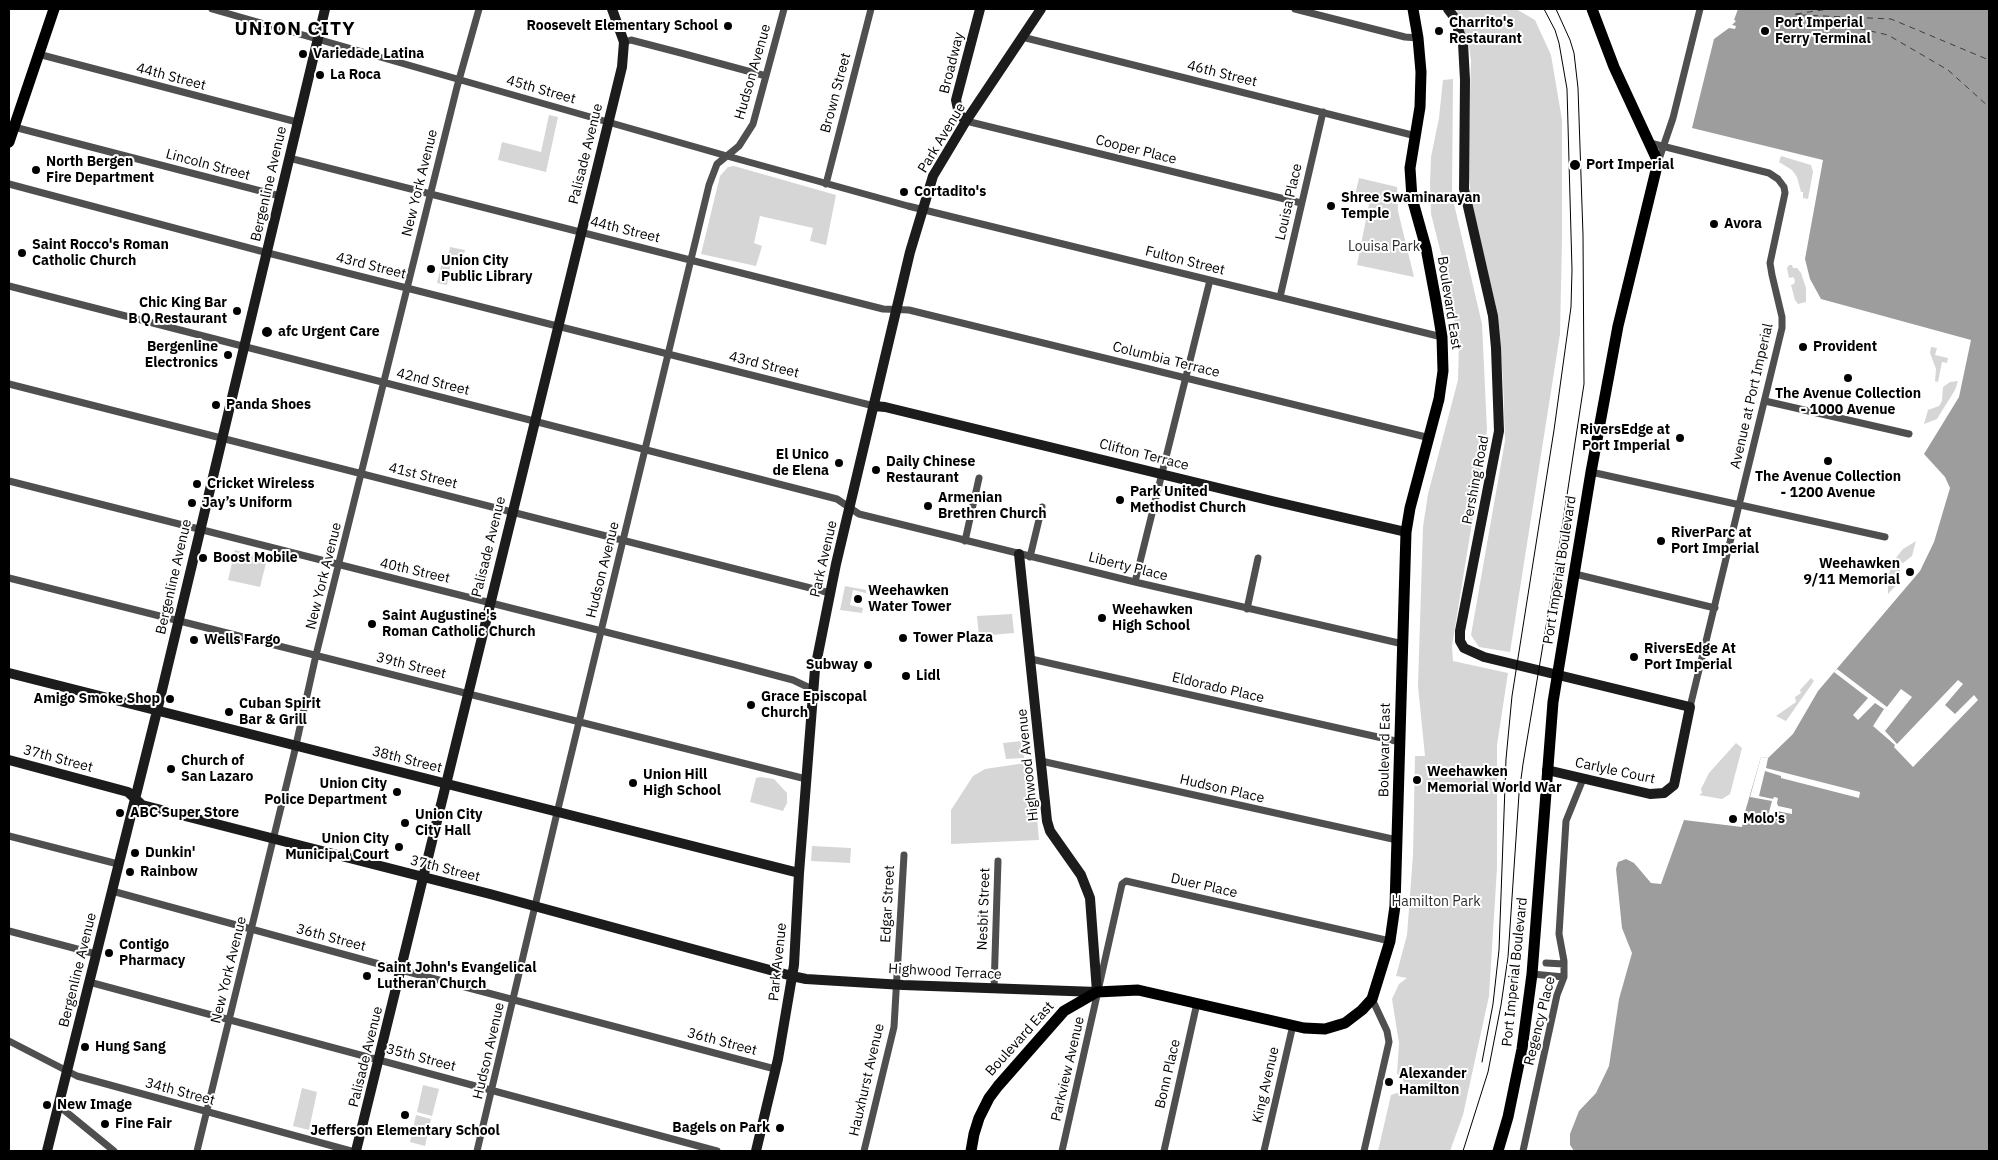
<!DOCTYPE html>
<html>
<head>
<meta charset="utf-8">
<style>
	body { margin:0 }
	#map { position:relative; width:1998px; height:1160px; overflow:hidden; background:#fff; font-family:"IBM Plex Sans",sans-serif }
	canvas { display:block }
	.frame { position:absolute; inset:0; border:10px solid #000; pointer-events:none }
</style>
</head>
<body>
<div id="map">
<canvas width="1998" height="1160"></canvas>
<div class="frame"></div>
</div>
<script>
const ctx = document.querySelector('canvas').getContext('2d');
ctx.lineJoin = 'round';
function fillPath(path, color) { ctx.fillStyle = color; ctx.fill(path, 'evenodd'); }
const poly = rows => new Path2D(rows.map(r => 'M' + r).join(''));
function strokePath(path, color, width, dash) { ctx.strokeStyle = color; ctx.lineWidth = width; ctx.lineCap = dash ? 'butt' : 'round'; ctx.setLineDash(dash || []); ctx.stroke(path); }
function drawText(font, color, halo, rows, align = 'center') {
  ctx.font = font + ' "IBM Plex Sans",sans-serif'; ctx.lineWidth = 4; ctx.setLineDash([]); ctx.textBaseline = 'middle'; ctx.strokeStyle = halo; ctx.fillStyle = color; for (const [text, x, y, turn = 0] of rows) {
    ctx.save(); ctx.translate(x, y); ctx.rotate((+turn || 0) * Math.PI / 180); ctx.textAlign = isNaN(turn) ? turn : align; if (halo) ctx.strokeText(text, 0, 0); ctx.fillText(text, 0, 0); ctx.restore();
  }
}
fillPath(poly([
	[1456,9,1516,9,1535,20,1551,55,1562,120,1562,241,1560,334,1510,652,1479,647,1471,635,1505,441,1503,379,1496,307,1471,201,1468,167,1471,61,1469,45],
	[1453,79,1452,195,1482,324,1487,430,1452,646,1453,661,1508,673,1497,745,1497,868,1489,996,1463,1115,1450,1151,1378,1151,1391,1095,1400,1092,1404,1082,1401,1077,1397,1074,1399,1043,1392,999,1399,984,1407,978,1396,976,1407,935,1413,855,1415,756,1425,756,1418,686,1423,527,1428,494,1458,380,1459,344,1444,265,1431,214,1430,183,1431,157,1439,118,1443,80],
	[549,115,558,117,546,172,498,160,502,142,541,152],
	[1781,156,1811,165,1813,172,1808,199,1803,198,1803,192,1801,192,1797,177,1792,170,1779,162],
	[734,166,836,195,826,245,810,241,813,228,760,216,754,243,762,246,756,266,701,254,720,176,728,167],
	[1359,178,1397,187,1398,211,1414,277,1357,265,1370,199,1355,195],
	[450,247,465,250,461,264,451,262,447,285,437,283,443,258,448,259],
	[1789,265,1792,265,1793,268,1797,268,1801,273,1806,288,1806,302,1798,304,1795,300,1791,285,1794,284,1795,280,1793,277,1789,278,1787,268],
	[1931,347,1937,348,1935,355,1948,358,1947,363,1942,362,1938,382,1935,381,1936,369,1930,353],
	[1958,381,1955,390,1937,419,1924,424,1928,410,1939,406,1942,401,1943,387,1950,382],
	[1916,541,1912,556,1903,563,1895,559,1903,549],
	[235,550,267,559,260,587,228,580],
	[1892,565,1900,569,1900,581,1888,594,1888,577],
	[845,586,866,590,866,593,853,590,850,605,863,608,862,613,840,610],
	[1012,614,1014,633,979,636,977,616],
	[1811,678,1814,681,1786,721,1776,716,1796,702,1795,697,1801,693,1800,690],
	[1022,741,1024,758,1006,759,1003,743],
	[1736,743,1742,748,1730,794,1722,799,1699,795,1702,793,1701,789,1709,773],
	[1032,762,1039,840,951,844,951,810,973,776,985,769],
	[760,777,774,779,787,793,787,803,783,811,750,802,756,778],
	[812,846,851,848,850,863,811,861],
	[423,1085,439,1089,432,1116,417,1112],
	[302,1088,317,1092,309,1130,293,1126],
	[416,1115,431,1119,425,1146,410,1142]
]), '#d6d6d6');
fillPath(poly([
	[1738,9,1989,9,1989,1151,1574,1151,1570,1145,1570,1134,1579,1111,1596,1093,1609,1066,1619,999,1632,953,1622,928,1616,869,1618,862,1626,859,1634,863,1651,883,1661,884,1684,820,1742,827,1745,812,1761,757,1768,758,1793,734,1818,691,1920,571,1934,542,1950,488,1945,477,1924,454,1959,397,1971,340,1821,299,1810,279,1805,259,1823,160,1692,128,1714,39,1729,28,1735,29,1736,26,1732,25,1736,21,1734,20]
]), '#9d9d9d');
fillPath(poly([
	[1837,669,1887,707,1901,689,1912,697,1885,731,1897,744,1958,680,1963,684,1945,705,1955,714,1974,695,1978,700,1913,767,1894,747,1895,745,1873,726,1884,709,1875,703,1858,720,1853,715,1868,698,1834,672],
	[1761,757,1768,758,1766,768,1860,792,1859,798,1781,778,1781,776,1765,771,1759,796,1773,799,1774,797,1778,798,1777,803,1778,806,1792,809,1792,814,1777,811,1775,812,1773,818,1768,816,1772,801,1750,797]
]), '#fff');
strokePath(poly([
	[1795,14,1888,35,1948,70,1989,107],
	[1796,14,1828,9],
	[1801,15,1891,19,1989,60]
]), '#3e3e3e', 1, [6, 5]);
strokePath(poly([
	[212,9,727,156,908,206,1442,337],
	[1295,9,1405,37,1418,38],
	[1022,37,1416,136],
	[624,42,631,40,681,53,766,76],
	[38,54,297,122],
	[966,121,1301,203],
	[14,127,280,196],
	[1650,143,1769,173,1778,179,1784,187,1785,193,1770,263,1772,275,1782,317,1782,328,1690,707],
	[289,158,883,309,909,310,1430,438],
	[1658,162,1673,118,1700,9],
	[9,184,268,253,874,406],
	[826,184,871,9],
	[9,286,837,499,859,514,1135,582,1403,644],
	[1280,297,1323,112],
	[9,384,830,593],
	[1765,401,1909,434],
	[1591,472,1885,537],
	[9,481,740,666,793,680,814,690],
	[965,541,979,478],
	[1030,557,1042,507],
	[1575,574,1715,608],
	[9,578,806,779],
	[1135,582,1210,280],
	[1247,609,1258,558],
	[1031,659,1400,742],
	[1041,761,1397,840],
	[9,836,118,864],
	[112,891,401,970,775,1069],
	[9,931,96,954],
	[1546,963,1564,964],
	[1532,974,1564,977],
	[89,982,717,1151],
	[994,989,998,861],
	[9,1041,77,1076,351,1151],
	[59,1106,114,1151],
	[197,1151,294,754,316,655,457,87,479,9],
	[477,1151,557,813,709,185,717,164,739,146,753,124,784,9],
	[864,1151,894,1027,904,855],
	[1062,1151,1122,884,1126,881,1390,941],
	[1164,1151,1197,1003],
	[1264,1151,1293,1025],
	[1364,1151,1389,1042,1387,1031,1372,999],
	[1523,1151,1557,995,1564,977,1564,961,1559,934,1566,821,1583,779]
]), '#4f4f4f', 7);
strokePath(poly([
	[1448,9,1454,17,1463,43,1465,80,1464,189,1493,316,1496,348,1499,431,1460,631,1460,641,1464,648,1484,657,1690,707,1674,785,1664,793,1650,794,1547,770],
	[966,121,959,114,956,100,980,9],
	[874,406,885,407,1272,501,1406,532],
	[9,673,799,873],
	[9,760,128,792,142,805,490,894,792,976,806,979,903,985,1097,992,1090,898,1081,875,1050,831,1047,821,1019,554],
	[47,1151,157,711,325,9],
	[356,1151,622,67,624,42,612,9],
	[756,1151,778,1059,794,965,799,873,815,669,836,564,910,252,933,176,966,121,1041,9]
]), '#1c1c1c', 10);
strokePath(poly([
	[9,142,54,9],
	[971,1151,974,1134,979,1118,989,1098,998,1086,1064,1011,1097,992,1138,990,1304,1028,1325,1029,1345,1023,1362,1010,1372,999,1390,941,1395,906,1406,532,1410,508,1439,399,1443,371,1442,337,1436,301,1426,248,1412,198,1410,168,1420,107,1421,72,1418,38,1413,9],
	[1498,1151,1508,1117,1522,1049,1532,974,1553,702,1591,472,1618,326,1658,162,1614,67,1592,9]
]), '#000', 11);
strokePath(poly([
	[1482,1062,1493,1004,1499,950,1506,759,1512,696,1554,430,1571,307,1572,270,1567,89,1559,43,1555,30,1544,9],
	[1463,1151,1488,1072,1501,1005,1508,957,1519,794,1523,764,1556,567,1584,384,1583,235,1578,88,1574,53,1570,40,1556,9]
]), '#000', 1);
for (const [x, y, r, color] of [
	[728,26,5,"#000"],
	[1439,31,5,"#000"],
	[1765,31,5,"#000"],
	[303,54,5,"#000"],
	[320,75,5,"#000"],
	[1575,165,6,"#000"],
	[36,170,5,"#000"],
	[904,192,5,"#000"],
	[1331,206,5,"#000"],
	[1714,224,5,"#000"],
	[22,253,5,"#000"],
	[431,269,5,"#000"],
	[237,311,5,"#000"],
	[267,332,6,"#000"],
	[1803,347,5,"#000"],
	[228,355,5,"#000"],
	[1848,378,5,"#000"],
	[216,405,5,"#000"],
	[1680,438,5,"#000"],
	[1828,461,5,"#000"],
	[839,463,5,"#000"],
	[876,470,5,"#000"],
	[197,484,5,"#000"],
	[1120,500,5,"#000"],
	[192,503,5,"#000"],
	[928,506,5,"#000"],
	[1661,541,5,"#000"],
	[203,558,5,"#000"],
	[1910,572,5,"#000"],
	[858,599,5,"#000"],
	[1102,618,5,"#000"],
	[372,624,5,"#000"],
	[903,638,5,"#000"],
	[194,640,5,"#000"],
	[1634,657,5,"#000"],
	[868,665,5,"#000"],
	[906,676,5,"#000"],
	[170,699,5,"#000"],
	[751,705,5,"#000"],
	[229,712,5,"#000"],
	[171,769,5,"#000"],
	[1417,780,5,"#000"],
	[633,783,5,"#000"],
	[397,792,5,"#000"],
	[120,813,5,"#000"],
	[1733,819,5,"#000"],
	[405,823,5,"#000"],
	[399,847,5,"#000"],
	[135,853,5,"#000"],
	[130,872,5,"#000"],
	[109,953,5,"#000"],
	[367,976,5,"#000"],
	[85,1047,5,"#000"],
	[1389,1082,5,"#000"],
	[47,1105,5,"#000"],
	[405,1115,5,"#000"],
	[105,1124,5,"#000"],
	[780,1128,5,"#000"]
]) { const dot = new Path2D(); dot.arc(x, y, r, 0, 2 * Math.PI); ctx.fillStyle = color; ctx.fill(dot); strokePath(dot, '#fff', 2); }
drawText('bold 14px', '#000', '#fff', [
	["Charrito's",1449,23],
	["Restaurant",1449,39],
	["Port Imperial",1775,23],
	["Ferry Terminal",1775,39],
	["Roosevelt Elementary School",718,26,"right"],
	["Variedade Latina",313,54],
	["La Roca",330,75],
	["North Bergen",46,162],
	["Fire Department",46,178],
	["Port Imperial",1586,165],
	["Cortadito's",914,192],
	["Shree Swaminarayan",1341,198],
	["Temple",1341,214],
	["Avora",1724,224],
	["Saint Rocco's Roman",32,245],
	["Catholic Church",32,261],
	["Union City",441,261],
	["Public Library",441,277],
	["Chic King Bar",227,303,"right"],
	["B Q Restaurant",227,319,"right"],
	["afc Urgent Care",278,332],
	["Bergenline",218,347,"right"],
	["Electronics",218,363,"right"],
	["Provident",1813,347],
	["The Avenue Collection",1848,394,"center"],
	["- 1000 Avenue",1848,410,"center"],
	["Panda Shoes",226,405],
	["RiversEdge at",1670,430,"right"],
	["Port Imperial",1670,446,"right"],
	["El Unico",829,455,"right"],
	["de Elena",829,471,"right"],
	["Daily Chinese",886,462],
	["Restaurant",886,478],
	["The Avenue Collection",1828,477,"center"],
	["- 1200 Avenue",1828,493,"center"],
	["Cricket Wireless",207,484],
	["Park United",1130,492],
	["Methodist Church",1130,508],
	["Armenian",938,498],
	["Brethren Church",938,514],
	["Jay’s Uniform",202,503],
	["RiverParc at",1671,533],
	["Port Imperial",1671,549],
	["Boost Mobile",213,558],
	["Weehawken",1900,564,"right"],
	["9/11 Memorial",1900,580,"right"],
	["Weehawken",868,591],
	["Water Tower",868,607],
	["Weehawken",1112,610],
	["High School",1112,626],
	["Saint Augustine's",382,616],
	["Roman Catholic Church",382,632],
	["Tower Plaza",913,638],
	["Wells Fargo",204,640],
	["RiversEdge At",1644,649],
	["Port Imperial",1644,665],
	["Subway",858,665,"right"],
	["Lidl",916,676],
	["Grace Episcopal",761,697],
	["Church",761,713],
	["Amigo Smoke Shop",160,699,"right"],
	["Cuban Spirit",239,704],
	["Bar & Grill",239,720],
	["Church of",181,761],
	["San Lazaro",181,777],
	["Weehawken",1427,772],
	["Memorial World War",1427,788],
	["Union Hill",643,775],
	["High School",643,791],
	["Union City",387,784,"right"],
	["Police Department",387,800,"right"],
	["ABC Super Store",130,813],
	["Union City",415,815],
	["City Hall",415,831],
	["Molo's",1743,819],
	["Union City",389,839,"right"],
	["Municipal Court",389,855,"right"],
	["Dunkin'",145,853],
	["Rainbow",140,872],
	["Contigo",119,945],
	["Pharmacy",119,961],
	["Saint John's Evangelical",377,968],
	["Lutheran Church",377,984],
	["Hung Sang",95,1047],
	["Alexander",1399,1074],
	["Hamilton",1399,1090],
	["New Image",57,1105],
	["Fine Fair",115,1124],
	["Bagels on Park",770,1128,"right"],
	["Jefferson Elementary School",405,1131,"center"]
], 'left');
drawText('14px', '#000', '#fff', [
	["Broadway",952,63,-76],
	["Hudson Avenue",753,72,-74],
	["46th Street",1222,74,14],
	["44th Street",171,77,15],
	["45th Street",541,90,16],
	["Brown Street",836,93,-75],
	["Park Avenue",942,138,-59],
	["Cooper Place",1136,150,14],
	["Palisade Avenue",586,154,-76],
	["Lincoln Street",208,165,15],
	["New York Avenue",420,183,-76],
	["Bergenline Avenue",269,184,-77],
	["Louisa Place",1289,202,-77],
	["44th Street",625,230,14],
	["Fulton Street",1185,261,14],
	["43rd Street",371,266,14],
	["Boulevard East",1449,303,81],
	["Columbia Terrace",1166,360,14],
	["43rd Street",764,365,14],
	["42nd Street",433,382,14],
	["Avenue at Port Imperial",1752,396,-77],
	["Clifton Terrace",1144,455,14],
	["41st Street",423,476,14],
	["Pershing Road",1476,480,-79],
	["Palisade Avenue",489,547,-76],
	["Park Avenue",824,559,-77],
	["Liberty Place",1128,567,14],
	["Hudson Avenue",603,570,-76],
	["Port Imperial Boulevard",1560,570,-81],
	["40th Street",415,571,13],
	["New York Avenue",324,576,-76],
	["Bergenline Avenue",174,577,-77],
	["39th Street",411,666,14],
	["Eldorado Place",1218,688,13],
	["Boulevard East",1385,750,-89],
	["37th Street",58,759,15],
	["38th Street",407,760,14],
	["Highwood Avenue",1028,765,-96],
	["Carlyle Court",1615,771,12],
	["Hudson Place",1222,789,13],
	["37th Street",445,869,14],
	["Duer Place",1204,886,13],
	["Edgar Street",888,904,-87],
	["Nesbit Street",984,909,-88],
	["36th Street",331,938,15],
	["Park Avenue",778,962,-84],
	["Bergenline Avenue",78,970,-76],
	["New York Avenue",229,970,-76],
	["Highwood Terrace",945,972,3],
	["Port Imperial Boulevard",1515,972,-84],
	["Regency Place",1540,1021,-76],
	["Boulevard East",1020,1039,-48],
	["36th Street",722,1042,15],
	["Hudson Avenue",489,1051,-77],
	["Palisade Avenue",366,1057,-76],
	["35th Street",421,1058,15],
	["Parkview Avenue",1068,1069,-77],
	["Bonn Place",1168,1074,-77],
	["Hauxhurst Avenue",867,1080,-77],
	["King Avenue",1266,1085,-77],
	["34th Street",180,1092,15]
]);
drawText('14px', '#2d2d2d', '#fff', [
	["Louisa Park",1384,247],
	["Hamilton Park",1436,902]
]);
ctx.letterSpacing = '1px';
drawText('bold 19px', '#000', '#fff', [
	["UNION CITY",295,30]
]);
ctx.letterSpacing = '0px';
</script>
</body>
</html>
